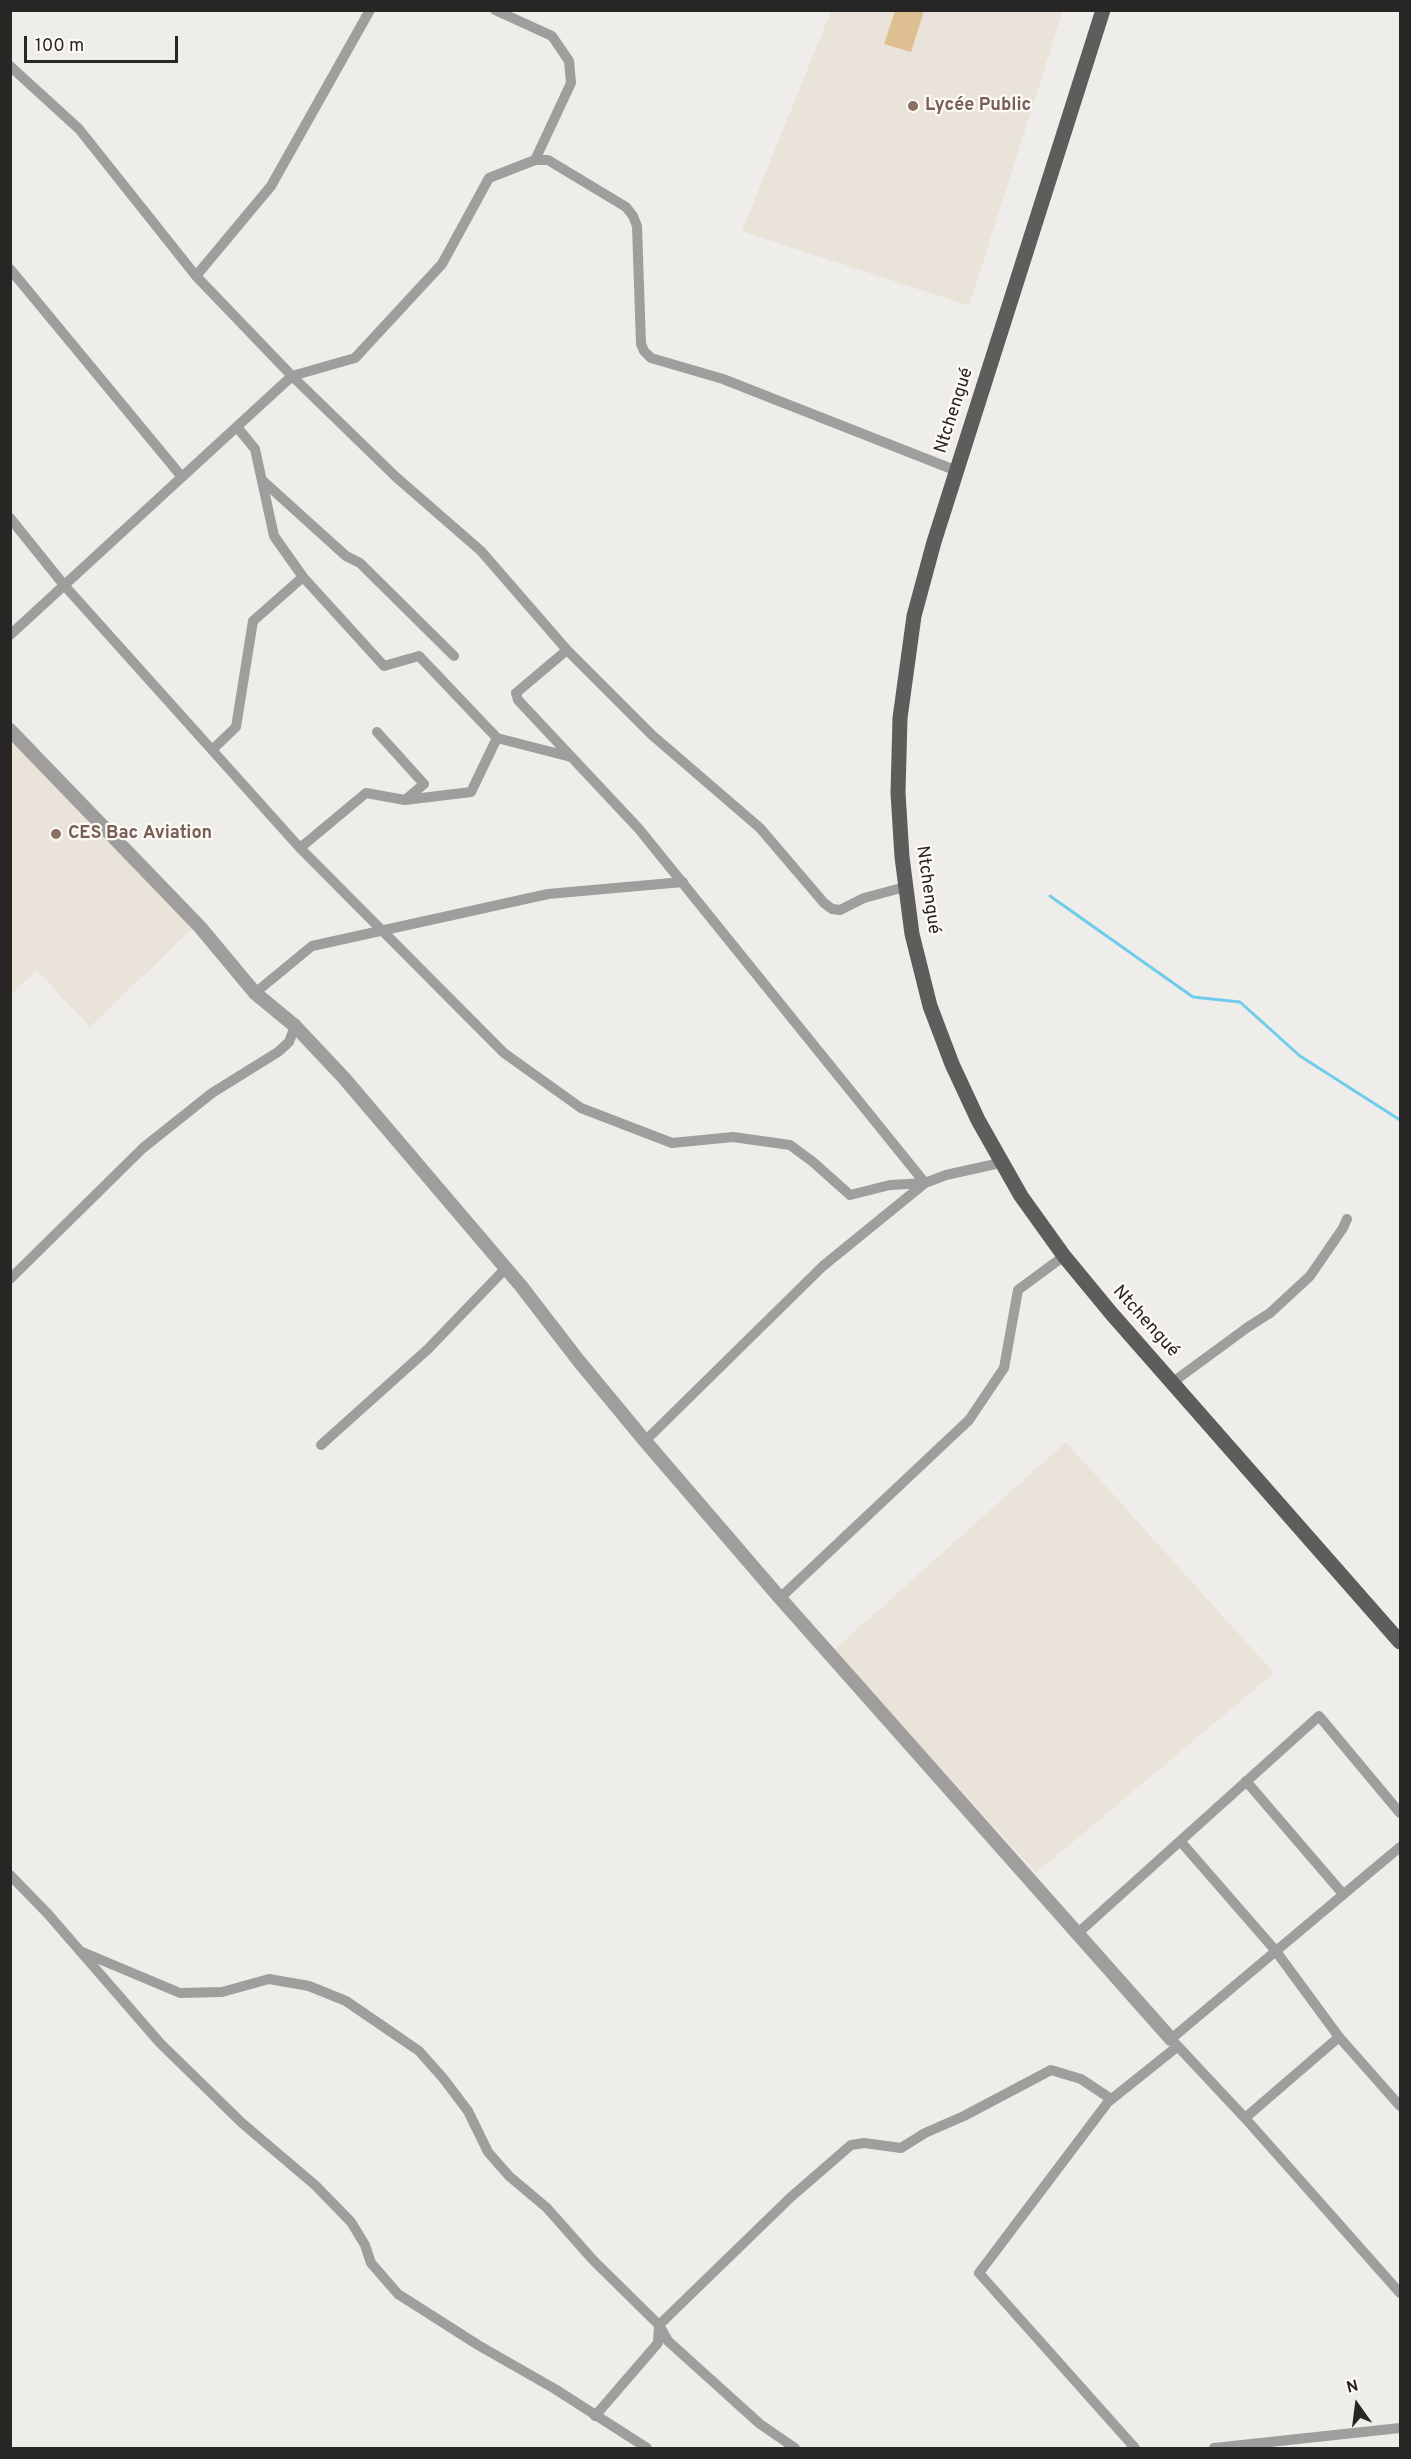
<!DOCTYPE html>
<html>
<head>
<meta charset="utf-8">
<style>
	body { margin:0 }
	#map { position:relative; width:1411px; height:2459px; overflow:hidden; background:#efedea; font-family:Overpass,sans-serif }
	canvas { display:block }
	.frame { position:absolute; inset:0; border:12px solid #272625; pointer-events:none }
	.north { position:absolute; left:1327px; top:2375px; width:60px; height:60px; -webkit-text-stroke:4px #fdfaf7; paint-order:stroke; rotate:346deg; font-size:16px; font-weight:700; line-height:24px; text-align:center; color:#272625 }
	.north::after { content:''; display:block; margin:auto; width:21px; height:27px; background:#272625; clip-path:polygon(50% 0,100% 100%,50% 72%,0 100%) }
	.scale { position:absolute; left:24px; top:36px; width:154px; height:27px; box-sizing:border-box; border:3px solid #272625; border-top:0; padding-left:8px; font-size:18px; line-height:21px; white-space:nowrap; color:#272625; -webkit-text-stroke:4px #fdfaf7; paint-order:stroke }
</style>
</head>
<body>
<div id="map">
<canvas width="1411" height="2459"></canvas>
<div class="frame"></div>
<div class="north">N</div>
<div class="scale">100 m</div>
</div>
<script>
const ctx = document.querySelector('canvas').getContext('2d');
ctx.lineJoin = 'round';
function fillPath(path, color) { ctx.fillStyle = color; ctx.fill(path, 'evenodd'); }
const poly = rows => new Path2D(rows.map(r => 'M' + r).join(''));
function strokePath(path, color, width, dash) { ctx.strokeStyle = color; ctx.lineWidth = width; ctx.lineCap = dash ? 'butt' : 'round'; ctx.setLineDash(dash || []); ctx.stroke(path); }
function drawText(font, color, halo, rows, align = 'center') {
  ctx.font = font + ' Overpass,sans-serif'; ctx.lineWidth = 4.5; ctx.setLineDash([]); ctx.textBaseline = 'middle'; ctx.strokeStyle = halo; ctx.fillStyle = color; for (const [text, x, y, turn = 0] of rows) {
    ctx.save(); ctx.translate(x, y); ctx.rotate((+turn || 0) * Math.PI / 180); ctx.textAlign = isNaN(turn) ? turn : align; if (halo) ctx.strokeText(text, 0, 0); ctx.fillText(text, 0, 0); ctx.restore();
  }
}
fillPath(poly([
	[831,11,1063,11,969,306,742,231],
	[11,740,193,928,90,1027,37,971,11,994],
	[1066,1442,1274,1673,1036,1873,834,1650]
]), '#eae3d9');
fillPath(poly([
	[895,11,924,11,911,52,884,44]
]), '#debf91');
strokePath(poly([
	[1050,896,1193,997,1240,1002,1300,1056,1400,1120]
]), '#70cceb', 3);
strokePath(poly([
	[495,10,552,36,569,61,571,83,535,160],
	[10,66,79,129,196,276,292,376,396,477,481,551,567,650,652,735,760,828,824,903,832,909,840,910,864,898,905,887],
	[10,269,182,477],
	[196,276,271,186,370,10],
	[237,427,255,449,274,536,303,577,384,666,419,656,497,738,571,757],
	[263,481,346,556,360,563,454,656],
	[10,518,64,585,300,848,504,1053,581,1108,672,1143,733,1137,790,1145,813,1162,850,1195,890,1185,925,1183],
	[10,635,292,376,355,358,442,264,489,178,535,160,548,160,626,207,633,216,637,226,641,344,644,351,651,358,723,379,957,471],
	[567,650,516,693,518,700,639,829,925,1183],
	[212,750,236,727,253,621,303,577],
	[405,800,471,792,497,738],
	[300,848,366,793,405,800,424,784,377,732],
	[255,993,312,946,548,894,683,882],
	[10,1279,143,1148,212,1093,278,1052,289,1042,295,1026],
	[1173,1382,1248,1327,1270,1313,1310,1276,1343,1228,1347,1219],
	[645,1441,823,1266,925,1183,946,1175,1000,1163],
	[321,1445,428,1349,506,1268],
	[780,1598,969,1420,1004,1368,1018,1290,1064,1256],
	[1246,1781,1343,1894],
	[1181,1842,1275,1950,1339,2037,1400,2106],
	[1400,1847,1171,2039,1245,2118,1400,2293],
	[10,1875,48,1914,160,2043,242,2123,315,2185,351,2222,365,2245,371,2263,398,2294,478,2345,555,2389,647,2448],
	[1078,1933,1319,1716,1400,1813],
	[80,1951,180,1993,222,1992,269,1979,309,1986,346,2001,384,2027,419,2051,443,2078,468,2111,488,2152,509,2176,547,2208,593,2260,659,2325,668,2341,760,2424,795,2448],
	[1245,2118,1339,2037],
	[595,2416,658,2343,659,2325,791,2197,851,2145,864,2143,901,2148,925,2133,964,2116,1051,2070,1081,2079,1111,2099],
	[1135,2448,979,2273,1108,2102,1178,2046],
	[1214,2448,1400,2428]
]), '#9f9e9d', 10);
strokePath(poly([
	[10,730,200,927,255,993,295,1026,344,1078,521,1286,578,1360,645,1441,780,1598,1171,2039]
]), '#9f9e9d', 14);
strokePath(poly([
	[1103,10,934,542,914,616,900,718,898,793,902,857,912,934,930,1006,952,1064,978,1120,1021,1196,1064,1256,1111,1313,1400,1642]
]), '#5f5d5b', 15);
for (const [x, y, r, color] of [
	[913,106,6,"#8d6e63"],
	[56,834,6,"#8d6e63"]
]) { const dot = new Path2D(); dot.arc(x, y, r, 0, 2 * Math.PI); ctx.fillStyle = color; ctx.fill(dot); strokePath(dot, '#fdfaf7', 2); }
drawText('bold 18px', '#785e54', '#fdfaf7', [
	["Lycée Public",925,106],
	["CES Bac Aviation",68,834]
], 'left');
drawText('18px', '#272625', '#fdfaf7', [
	["Ntchengué",955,411,-72],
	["Ntchengué",927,890,82],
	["Ntchengué",1145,1322,48]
]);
</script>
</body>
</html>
